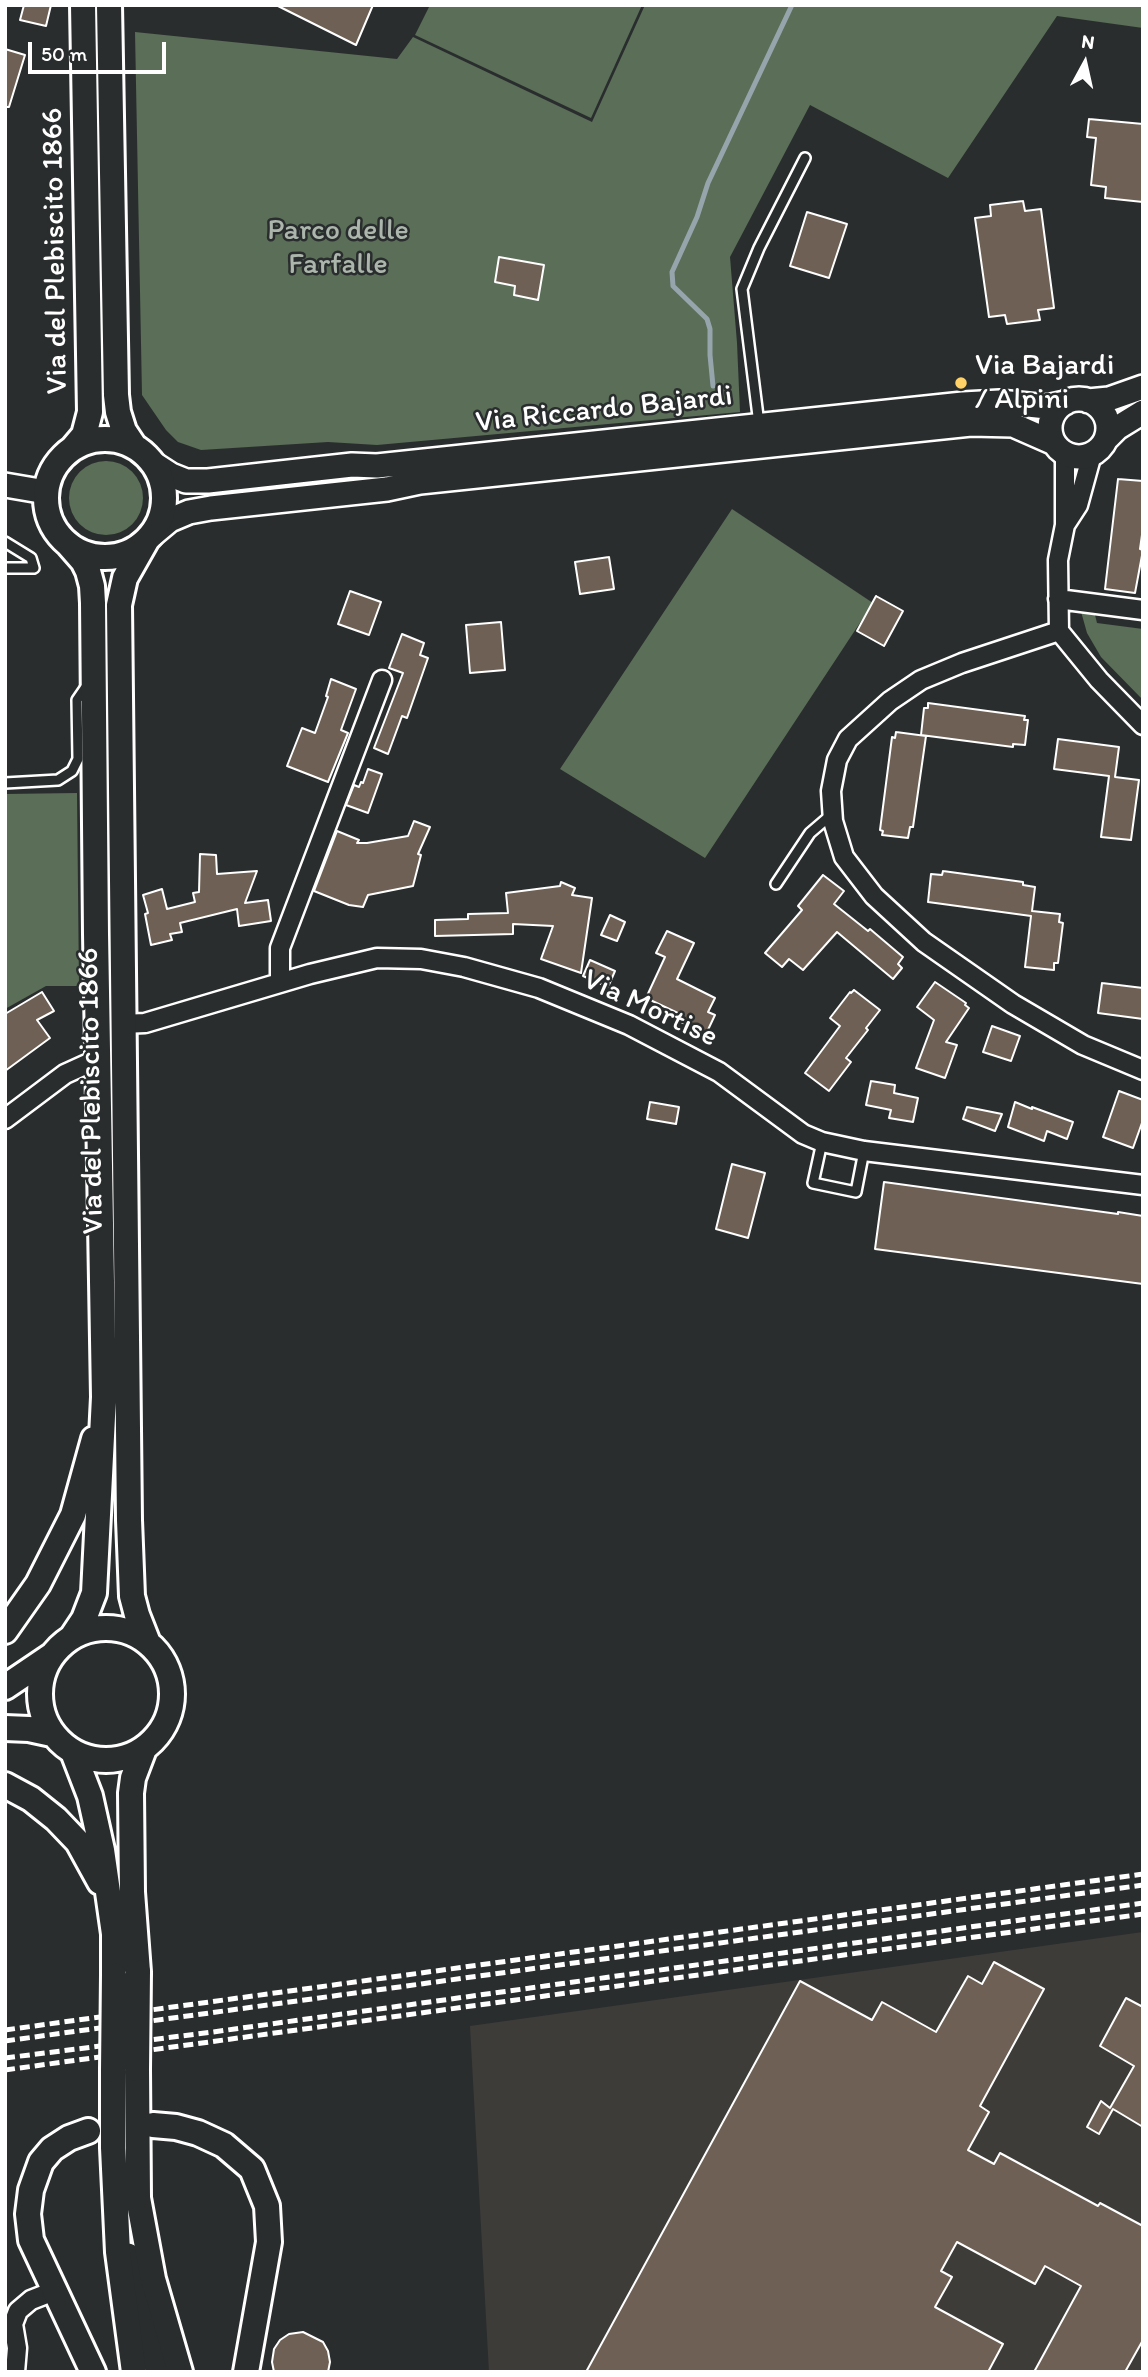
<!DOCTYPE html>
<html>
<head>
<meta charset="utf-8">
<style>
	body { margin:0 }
	#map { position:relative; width:1148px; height:2377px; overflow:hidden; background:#2a2d2e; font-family:Itim,sans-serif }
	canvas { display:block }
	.frame { position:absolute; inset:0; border:7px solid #fff; pointer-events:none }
	.north { position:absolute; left:1050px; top:28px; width:70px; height:70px; -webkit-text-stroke:5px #2a2d2e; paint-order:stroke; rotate:8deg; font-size:19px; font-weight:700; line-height:28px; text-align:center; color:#fff }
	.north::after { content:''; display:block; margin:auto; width:24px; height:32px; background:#fff; clip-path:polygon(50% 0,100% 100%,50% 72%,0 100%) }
	.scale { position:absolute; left:28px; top:42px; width:138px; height:32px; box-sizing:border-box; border:4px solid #fff; border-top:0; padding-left:9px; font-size:21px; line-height:24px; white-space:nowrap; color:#fff; -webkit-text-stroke:5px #2a2d2e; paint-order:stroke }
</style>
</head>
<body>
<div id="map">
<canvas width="1148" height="2377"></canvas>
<div class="frame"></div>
<div class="north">N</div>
<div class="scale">50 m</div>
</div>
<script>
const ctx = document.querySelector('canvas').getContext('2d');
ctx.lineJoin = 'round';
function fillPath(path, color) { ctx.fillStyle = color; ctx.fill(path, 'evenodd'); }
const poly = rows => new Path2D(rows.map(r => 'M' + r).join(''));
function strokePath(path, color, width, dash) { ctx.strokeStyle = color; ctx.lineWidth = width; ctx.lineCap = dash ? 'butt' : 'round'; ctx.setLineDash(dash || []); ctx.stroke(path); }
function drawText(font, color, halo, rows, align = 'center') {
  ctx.font = font + ' Itim,sans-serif'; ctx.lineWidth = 5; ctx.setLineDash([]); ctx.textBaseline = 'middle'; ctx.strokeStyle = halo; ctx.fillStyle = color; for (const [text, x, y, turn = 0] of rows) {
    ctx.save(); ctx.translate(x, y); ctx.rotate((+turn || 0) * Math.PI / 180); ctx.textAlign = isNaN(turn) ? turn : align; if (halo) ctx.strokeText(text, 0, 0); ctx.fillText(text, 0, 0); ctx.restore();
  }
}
fillPath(poly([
	[1143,1932,1143,2372,489,2372,470,2026]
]), '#3e3c39');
fillPath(poly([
	[430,5,642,5,591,118,415,35],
	[645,5,1143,5,1143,28,1057,16,948,178,810,105,730,257,737,343,740,412,377,445,328,442,201,450,178,442,166,430,142,395,135,32,397,59,413,37,592,122],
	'69 498a37 37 0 1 1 74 0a37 37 0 1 1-74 0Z',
	[732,509,873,603,705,858,560,769],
	[1080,608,1094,611,1097,623,1143,629,1143,700,1101,657,1087,633],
	[77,793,79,986,46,986,5,1009,5,794]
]), '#5a6e58');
strokePath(poly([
	[713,386,710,355,710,329,707,319,673,286,672,272,697,217,708,183,792,5]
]), '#96a4ac', 5);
const building = poly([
	[24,5,51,5,46,26,20,20,24,5],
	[276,5,373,5,356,45,276,5],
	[5,49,25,55,9,107,5,107,5,49],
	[1089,119,1143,124,1143,202,1105,198,1106,187,1091,185,1096,138,1087,137,1089,119],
	[1023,201,1025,211,1041,209,1054,308,1038,310,1040,320,1007,324,1005,315,989,317,975,218,991,216,990,205,1023,201],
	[807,212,847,224,829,278,790,266,807,212],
	[499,257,544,265,538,300,514,295,515,286,495,282,499,257],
	[1118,479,1143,481,1143,528,1140,549,1143,550,1135,593,1105,589,1118,479],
	[609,557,614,589,580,594,575,562,609,557],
	[350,591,381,602,369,635,338,624,350,591],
	[876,596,903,611,884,646,857,631,876,596],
	[501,622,505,670,470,673,466,625,501,622],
	[402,634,424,643,420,655,428,658,407,718,402,716,388,754,374,748,403,673,389,668,402,634],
	[331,679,356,689,341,730,348,733,328,782,287,766,302,728,315,733,328,697,326,696,331,679],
	[928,703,1025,716,1024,720,1028,720,1025,745,1013,744,1013,747,921,735,924,708,928,708,928,703],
	[896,732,926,736,913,827,910,827,908,838,882,835,883,831,880,830,892,737,895,738,896,732],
	[1058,739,1119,747,1115,777,1139,780,1131,840,1101,837,1109,776,1054,769,1058,739],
	[368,769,382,774,368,813,346,805,354,785,359,787,361,782,363,783,368,769],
	[414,821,430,827,418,854,421,855,413,886,368,895,363,907,349,905,314,891,337,831,359,840,357,843,367,843,408,836,414,821],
	[200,854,216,855,217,874,257,871,245,903,268,900,271,921,239,926,237,909,180,923,182,932,170,934,172,940,151,945,145,914,148,913,143,895,162,889,167,909,195,902,193,893,199,892,200,854],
	[943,871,1023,882,1023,885,1035,887,1032,911,1060,914,1059,922,1063,923,1058,963,1054,963,1054,970,1025,967,1031,916,928,902,931,874,942,875,943,871],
	[823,875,844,891,834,904,868,931,870,929,903,957,898,964,902,968,893,979,837,932,803,970,789,959,782,967,765,953,802,910,798,906,823,875],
	[561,882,575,888,572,895,592,898,581,973,541,959,553,926,513,924,513,934,435,936,435,920,468,919,468,914,508,913,506,893,560,886,561,882],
	[610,915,625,922,617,941,601,935,610,915],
	[667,931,694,943,677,979,715,998,708,1012,715,1015,706,1034,679,1021,682,1015,646,998,665,957,656,953,667,931],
	[590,960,615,971,608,987,583,976,590,960],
	[935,982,966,1003,965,1005,969,1008,946,1042,957,1045,945,1078,916,1068,934,1020,917,1007,935,982],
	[1102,983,1143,988,1143,1019,1098,1013,1102,983],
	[854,990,880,1010,866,1028,868,1030,846,1058,851,1062,829,1091,805,1073,840,1026,830,1018,850,992,851,993,854,990],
	[42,992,54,1011,37,1020,50,1038,5,1071,5,1014,42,992],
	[992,1026,1020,1036,1011,1061,983,1052,992,1026],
	[871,1081,895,1085,894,1093,918,1098,913,1122,889,1118,891,1110,866,1105,871,1081],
	[1119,1091,1143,1100,1143,1120,1133,1148,1103,1137,1119,1091],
	[650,1102,679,1107,676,1124,647,1119,650,1102],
	[1015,1102,1032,1109,1032,1107,1073,1122,1067,1139,1047,1131,1044,1141,1008,1127,1015,1102],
	[967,1107,1002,1114,995,1131,963,1119,967,1107],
	[732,1164,765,1173,748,1238,716,1229,732,1164],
	[884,1182,1118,1214,1118,1212,1143,1216,1143,1284,875,1249,884,1182],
	[994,1962,1044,1989,980,2106,989,2112,968,2150,994,2164,1000,2153,1098,2206,1100,2203,1143,2226,1143,2340,1125,2372,1034,2372,1081,2286,1045,2266,1035,2284,957,2242,941,2271,952,2277,935,2307,1003,2344,988,2372,586,2372,800,1981,872,2020,882,2002,936,2032,968,1976,982,1984,994,1962],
	[1126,1998,1143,2007,1143,2127,1113,2109,1099,2134,1087,2127,1101,2101,1110,2108,1134,2066,1100,2046,1126,1998],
	[303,2332,323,2342,328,2351,330,2362,328,2372,274,2372,272,2362,274,2349,280,2340,289,2334,303,2332]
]);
fillPath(building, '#6e6054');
strokePath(building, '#fff', 2);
const service = poly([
	[759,424,742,289,759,248,805,158],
	[5,542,31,558,34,568,5,568],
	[5,783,58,780,72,771,78,759,77,700,88,684],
	[776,884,810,833,831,815],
	[822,1142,813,1183,856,1192,864,1151]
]);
const minor = poly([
	[1065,453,1065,525,1058,560,1059,631,1099,680,1143,725],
	[1065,525,1078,505,1092,454],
	[1058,599,1143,610],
	[1059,631,962,663,921,680,890,701,848,739,837,760,831,791,833,821,844,857,874,896,924,942,1013,1004,1083,1045,1143,1070],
	[280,982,280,948,382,680],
	[122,1024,145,1023,310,974,377,958,421,959,464,967,539,988,629,1025,719,1072,803,1134,822,1142,864,1151,1143,1185],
	[5,1119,65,1074,87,1064,98,1064],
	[15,2372,17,2348,13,2324,18,2311,31,2300,54,2291]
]);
const tertiary = poly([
	'1050 428a29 29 0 1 1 58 0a29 29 0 1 1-58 0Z',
	[1088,401,1109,399,1143,387],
	[1106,439,1117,428,1143,412],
	[154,464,171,475,186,481,208,481,352,465,377,466,963,404,1000,402,1047,407,1065,403],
	[5,485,46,492],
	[152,535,170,520,189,512,211,508,387,489,420,482,971,424,1013,425,1054,443],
	[128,2255,143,2321,158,2372]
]);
const secondary = poly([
	[109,5,116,395,118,412,124,431,134,446],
	'46 498a59 59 0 1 1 118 0a59 59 0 1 1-118 0Z',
	[73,448,84,435,90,412,83,5],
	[146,541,125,578,119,605,129,1520,132,1596,137,1615,148,1643],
	[69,545,83,561,88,571,92,586,93,603,96,934,104,1397,94,1593,84,1619,72,1637],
	'40 1694a66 66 0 1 1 132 0a66 66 0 1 1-132 0Z',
	[5,1631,38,1584,73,1515,94,1439],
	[5,1687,51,1656],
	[5,1728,29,1729,52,1734],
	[73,1752,90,1796,102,1850,114,1934,114,1975],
	[5,1785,31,1799,56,1819,78,1842,100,1882],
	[138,1972,132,1892,131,1793,133,1778,144,1749],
	[137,2069,138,2198,153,2279,180,2372],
	[113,2070,113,2148,118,2252,134,2372],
	[153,2125,176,2127,198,2133,224,2145,252,2169,267,2206,269,2242,246,2372],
	[88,2131,69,2138,52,2149,41,2162,31,2190,28,2214,31,2240,93,2372]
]);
strokePath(service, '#fff', 14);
strokePath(minor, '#fff', 23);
strokePath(tertiary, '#fff', 28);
strokePath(secondary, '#fff', 30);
strokePath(service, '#2a2d2e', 9);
strokePath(minor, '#2a2d2e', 18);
strokePath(tertiary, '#2a2d2e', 23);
strokePath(secondary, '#2a2d2e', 24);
strokePath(poly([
	[5,2030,1143,1874],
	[5,2041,1143,1885],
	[5,2058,213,2032,1143,1903],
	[5,2070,1143,1914]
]), '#fff', 5, [10, 5]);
const secondaryBridge = poly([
	[137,2069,138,1972],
	[113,2070,114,1975]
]);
strokePath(secondaryBridge, '#fff', 30, []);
strokePath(secondaryBridge, '#2a2d2e', 24);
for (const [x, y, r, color] of [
	[961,383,7,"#ffd166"]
]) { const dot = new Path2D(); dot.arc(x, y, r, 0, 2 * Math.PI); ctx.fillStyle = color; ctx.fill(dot); strokePath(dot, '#2a2d2e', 2.5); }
drawText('30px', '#acb6ac', '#2a2d2e', [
	["Parco delle",338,231],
	["Farfalle",338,265]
]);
drawText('30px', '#fff', '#2a2d2e', [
	["Via del Plebiscito 1866",56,251,-91],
	["Via Riccardo Bajardi",604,410,-6],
	["Via Mortise",650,1009,25],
	["Via del Plebiscito 1866",92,1091,-91]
]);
drawText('30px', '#fff', '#2a2d2e', [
	["Via Bajardi",975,366],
	["/ Alpini",975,400]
], 'left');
</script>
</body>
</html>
